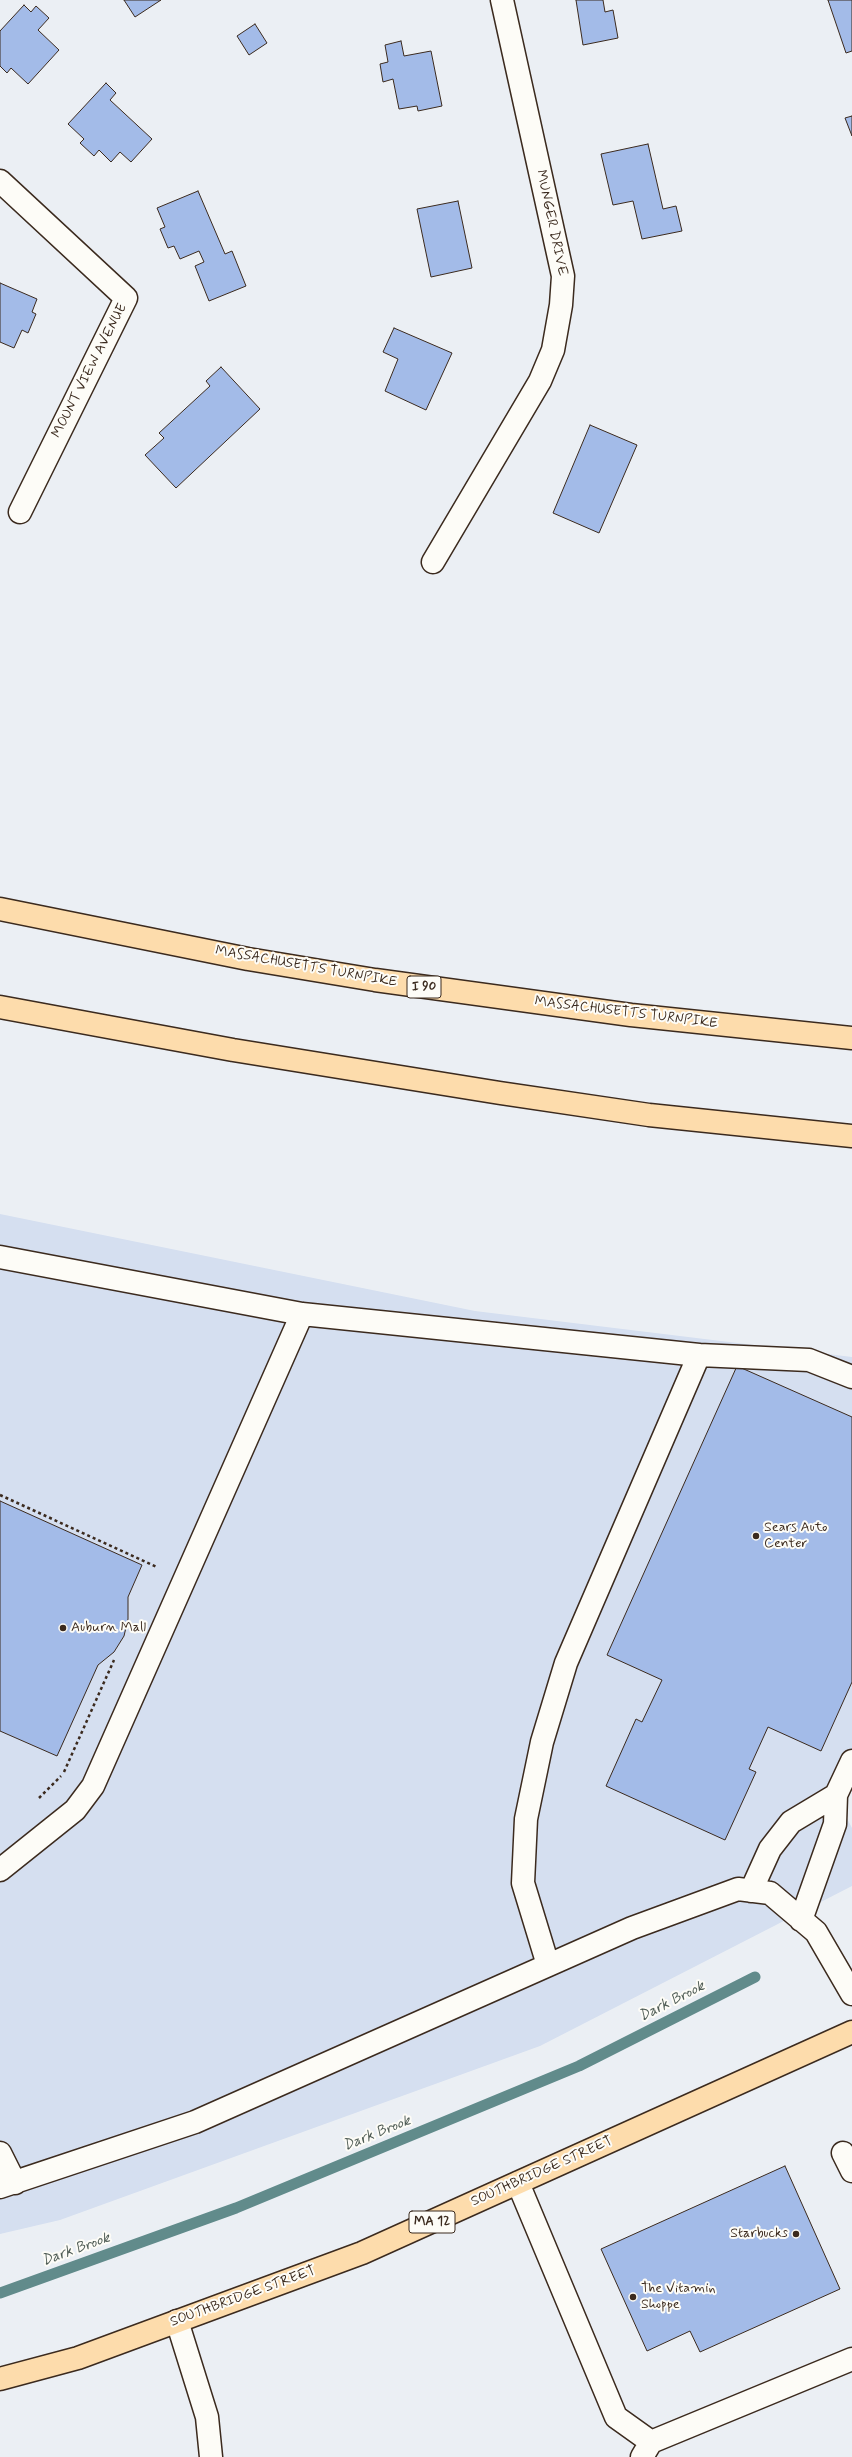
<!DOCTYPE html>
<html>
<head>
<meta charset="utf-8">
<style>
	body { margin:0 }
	canvas { display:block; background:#ebeff4 }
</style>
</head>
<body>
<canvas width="852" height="2457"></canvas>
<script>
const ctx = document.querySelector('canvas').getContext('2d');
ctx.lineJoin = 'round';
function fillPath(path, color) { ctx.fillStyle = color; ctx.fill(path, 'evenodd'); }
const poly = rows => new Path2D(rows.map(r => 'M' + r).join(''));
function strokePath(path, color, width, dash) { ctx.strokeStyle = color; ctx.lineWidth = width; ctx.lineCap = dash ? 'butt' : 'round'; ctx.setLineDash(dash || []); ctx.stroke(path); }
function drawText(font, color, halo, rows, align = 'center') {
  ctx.font = font + ' Mynerve,sans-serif'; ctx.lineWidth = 4; ctx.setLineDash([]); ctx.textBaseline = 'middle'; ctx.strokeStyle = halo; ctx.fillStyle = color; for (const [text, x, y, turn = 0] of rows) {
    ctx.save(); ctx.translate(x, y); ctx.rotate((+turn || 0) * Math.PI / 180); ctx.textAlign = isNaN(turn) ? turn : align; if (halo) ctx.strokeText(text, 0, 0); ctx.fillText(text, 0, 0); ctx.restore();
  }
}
fillPath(poly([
	[0,1214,475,1311,852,1357,852,1785,842,1809,852,1828,852,1886,540,2046,60,2220,0,2234]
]), '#d5dff0');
strokePath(poly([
	[0,2293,236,2208,579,2066,755,1977]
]), '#618b8b', 11);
const building = poly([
	[124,0,161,0,135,17,124,0],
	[576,0,603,0,605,12,613,10,618,38,583,45,576,0],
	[828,0,852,0,852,51,846,53,828,0],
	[24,5,31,12,36,6,49,18,38,30,59,50,28,84,11,68,7,73,0,66,0,31,24,5],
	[255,24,267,43,249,55,237,36,255,24],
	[401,41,404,56,431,51,442,106,418,111,417,106,399,109,393,79,383,82,380,64,388,62,385,45,401,41],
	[106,83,116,93,110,100,152,139,131,162,120,152,111,162,99,150,94,156,80,143,84,139,68,124,106,83],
	[852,116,852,136,845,118,852,116],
	[648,144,663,209,676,206,682,231,642,239,633,201,613,205,601,154,648,144],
	[198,191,225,254,232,251,246,286,209,301,195,266,204,262,199,251,180,259,174,246,168,248,160,229,165,227,157,208,198,191],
	[458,201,472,268,431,277,417,209,458,201],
	[0,283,37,299,32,312,36,314,28,333,22,330,14,348,0,342,0,283],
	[394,328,452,353,426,410,385,391,398,359,383,352,394,328],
	[221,367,260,409,176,488,145,455,164,438,159,433,210,386,206,381,221,367],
	[590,425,637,445,599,533,553,513,590,425],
	[737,1366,852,1417,852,1682,821,1751,768,1727,749,1769,756,1772,725,1840,606,1786,636,1719,642,1722,662,1680,607,1655,737,1366],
	[0,1501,142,1565,128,1597,128,1619,124,1636,114,1652,98,1665,57,1756,0,1731,0,1501],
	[785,2166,840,2289,700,2352,690,2331,647,2351,601,2249,785,2166]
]);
fillPath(building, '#a3bbe8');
strokePath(building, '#3b2a1e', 1);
const minor = poly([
	[0,181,126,298,20,512],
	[433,562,540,381,553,350,561,305,563,276,502,0],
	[0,1257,302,1314,699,1355],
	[0,1870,75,1810,93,1786,302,1314],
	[751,1891,770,1849,791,1822,836,1795],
	[801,1920,835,1824,836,1795,852,1761],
	[548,1965,523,1883,526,1819,542,1742,566,1663,699,1355,809,1360,852,1377],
	[0,2153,15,2183],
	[843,2153,852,2171],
	[518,2183,616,2417,651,2442],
	[0,2187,195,2122,632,1928,738,1889,770,1893,816,1932,852,1994],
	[177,2321,207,2417,211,2457],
	[642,2457,651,2442,852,2359]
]);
const major = poly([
	[0,2379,78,2358,362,2253,852,2032]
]);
const highway = poly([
	[0,909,248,959,375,980,631,1015,852,1038],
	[0,1007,233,1050,500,1093,649,1115,852,1136]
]);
strokePath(minor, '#3b2a1e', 25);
strokePath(major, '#3b2a1e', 25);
strokePath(highway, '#3b2a1e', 25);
strokePath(poly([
	[0,1495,157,1567],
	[64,1772,114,1660],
	[39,1798,61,1776]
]), '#3b2a1e', 2.5, [3, 3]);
strokePath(minor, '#fdfcf7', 22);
strokePath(major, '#fddcac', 22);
strokePath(highway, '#fddcac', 22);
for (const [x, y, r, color] of [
	[756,1536,4,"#3b2a1e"],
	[63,1628,4,"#3b2a1e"],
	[796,2234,4,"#3b2a1e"],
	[633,2297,4,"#3b2a1e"]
]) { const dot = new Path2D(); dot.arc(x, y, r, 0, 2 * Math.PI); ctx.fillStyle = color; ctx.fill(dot); strokePath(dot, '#fdfcf7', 1.5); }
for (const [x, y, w] of [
	[424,987,34],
	[432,2222,46]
]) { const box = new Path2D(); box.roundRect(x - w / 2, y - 11, w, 22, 3); ctx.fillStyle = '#fdfcf7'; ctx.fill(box); strokePath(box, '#3b2a1e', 1); }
drawText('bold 13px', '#3b2a1e', null, [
	["I 90",424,987],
	["MA 12",432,2222]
]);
drawText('14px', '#3b2a1e', '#fdfcf7', [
	["MUNGER DRIVE",551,223,78],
	["MOUNT VIEW AVENUE",90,371,-63],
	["MASSACHUSETTS TURNPIKE",306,967,10],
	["MASSACHUSETTS TURNPIKE",626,1013,7],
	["SOUTHBRIDGE STREET",542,2172,-24],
	["SOUTHBRIDGE STREET",243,2297,-20]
]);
drawText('14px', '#3b2a1e', '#fdfcf7', [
	["Sears Auto",764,1528],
	["Center",764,1544],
	["Auburn Mall",71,1628],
	["Starbucks",788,2234,"right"],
	["The Vitamin",641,2289],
	["Shoppe",641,2305]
], 'left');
drawText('italic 15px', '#4e5b54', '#fdfcf7', [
	["Dark Brook",672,2002,-27],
	["Dark Brook",377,2134,-22],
	["Dark Brook",76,2250,-20]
]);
</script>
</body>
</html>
